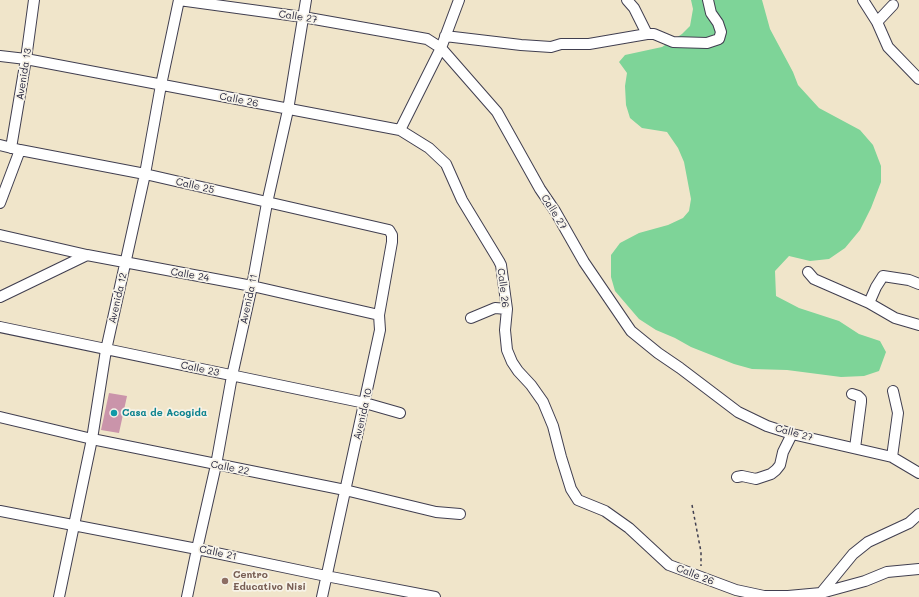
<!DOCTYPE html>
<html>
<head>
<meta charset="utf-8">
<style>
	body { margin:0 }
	canvas { display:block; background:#f0e5ca }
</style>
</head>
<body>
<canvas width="919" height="597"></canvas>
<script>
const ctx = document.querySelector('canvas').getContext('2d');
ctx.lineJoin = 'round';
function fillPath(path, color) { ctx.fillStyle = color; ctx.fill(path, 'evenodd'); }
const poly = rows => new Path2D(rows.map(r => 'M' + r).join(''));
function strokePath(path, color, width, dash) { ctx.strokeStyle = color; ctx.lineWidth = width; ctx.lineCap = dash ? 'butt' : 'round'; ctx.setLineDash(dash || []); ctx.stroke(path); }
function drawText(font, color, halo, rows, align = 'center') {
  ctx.font = font + ' Mali,sans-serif'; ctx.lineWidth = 3.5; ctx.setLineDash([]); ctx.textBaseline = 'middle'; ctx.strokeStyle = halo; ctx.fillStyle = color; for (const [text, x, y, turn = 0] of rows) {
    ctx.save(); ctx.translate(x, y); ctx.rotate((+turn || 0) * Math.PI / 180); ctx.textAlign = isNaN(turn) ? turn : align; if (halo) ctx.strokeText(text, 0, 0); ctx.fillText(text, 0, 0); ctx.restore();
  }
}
fillPath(poly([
	[691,0,762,0,770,29,793,72,798,85,819,108,860,130,873,145,881,166,881,182,871,208,860,230,845,248,829,259,810,261,789,256,775,271,776,296,799,308,839,321,859,334,880,341,886,352,879,371,864,376,841,377,787,370,752,369,734,364,691,347,675,338,656,330,639,319,615,291,611,277,611,255,620,243,639,233,668,225,683,218,689,211,691,199,684,162,678,148,667,132,642,128,630,118,626,105,625,86,627,73,619,62,625,55,662,47,682,34,690,26,693,9]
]), '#7ed498');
fillPath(poly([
	[109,393,127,396,119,433,101,430]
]), '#ca94aa');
const street = poly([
	[179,0,303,17,427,39,441,48,497,112,540,189,555,211,584,262,631,331,658,353,680,368,738,412,767,426,792,434,892,457,919,473],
	[627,0,634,8,647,34],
	[863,0,877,22,888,47,919,79],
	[877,22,893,5],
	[445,36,521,45,551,47,561,44,589,44,647,34,654,34,673,42,707,43,719,39,721,32,718,23,711,13,708,0],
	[0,56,26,59,400,130,429,148,446,164,462,200,499,261,501,265,507,309,505,330,507,350,512,362,518,371,531,385,543,402,553,426,561,457,571,489,578,500,605,511,629,528,669,565,736,590,764,596,788,596,821,593,865,581,887,572,919,569],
	[400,130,441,48,459,0],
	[0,145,20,150,145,174,389,230,392,235,392,242,379,315,380,330,322,597],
	[11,148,26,59,34,0],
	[0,203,20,150],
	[0,235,87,255,252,286,379,315],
	[808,272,814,279,869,303,895,318,919,325],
	[0,297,87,255],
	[869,303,876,287,883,276,909,280,919,284],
	[471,318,495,308,507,309],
	[0,327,365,403,400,413],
	[852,394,858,396,861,399,861,402,855,448],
	[0,417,92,439,345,490,436,512,460,514],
	[892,457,898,413,893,391],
	[737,477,742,476,756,479,771,474,776,470,780,465,783,452,792,434],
	[0,511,197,549,326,576,435,597],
	[821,593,853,554,868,542,909,523,919,514],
	[59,597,92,439,106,350,145,174,161,85,179,0],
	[187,597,197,549,216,465,232,376,252,286,267,203,288,110,306,0]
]);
strokePath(street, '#413f50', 12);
strokePath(poly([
	[692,505,701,552,701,566]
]), '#413f50', 1.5, [3, 3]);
strokePath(street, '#fff', 10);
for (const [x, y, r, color] of [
	[114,413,4,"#0f9aa8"],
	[225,581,4,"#8d6e63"]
]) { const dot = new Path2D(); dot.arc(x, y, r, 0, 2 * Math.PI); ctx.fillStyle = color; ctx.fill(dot); strokePath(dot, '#f7f3e8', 1.5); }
drawText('10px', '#22223b', '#f7f3e8', [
	["Calle 27",298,17,9],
	["Avenida 13",24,74,-81],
	["Calle 26",239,100,11],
	["Calle 25",195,186,13],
	["Calle 27",554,212,58],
	["Calle 24",190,275,10],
	["Calle 26",503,288,83],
	["Avenida 12",118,298,-77],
	["Avenida 11",249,299,-78],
	["Calle 23",200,369,12],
	["Avenida 10",363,414,-77],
	["Calle 27",794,433,15],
	["Calle 22",230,468,11],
	["Calle 21",218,553,12],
	["Calle 26",695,575,21]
]);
drawText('bold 10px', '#0d838f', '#f7f3e8', [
	["Casa de Acogida",122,413]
], 'left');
drawText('bold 10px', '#785e54', '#f7f3e8', [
	["Centro",233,575],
	["Educativo Nisi",233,587]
], 'left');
</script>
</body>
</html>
